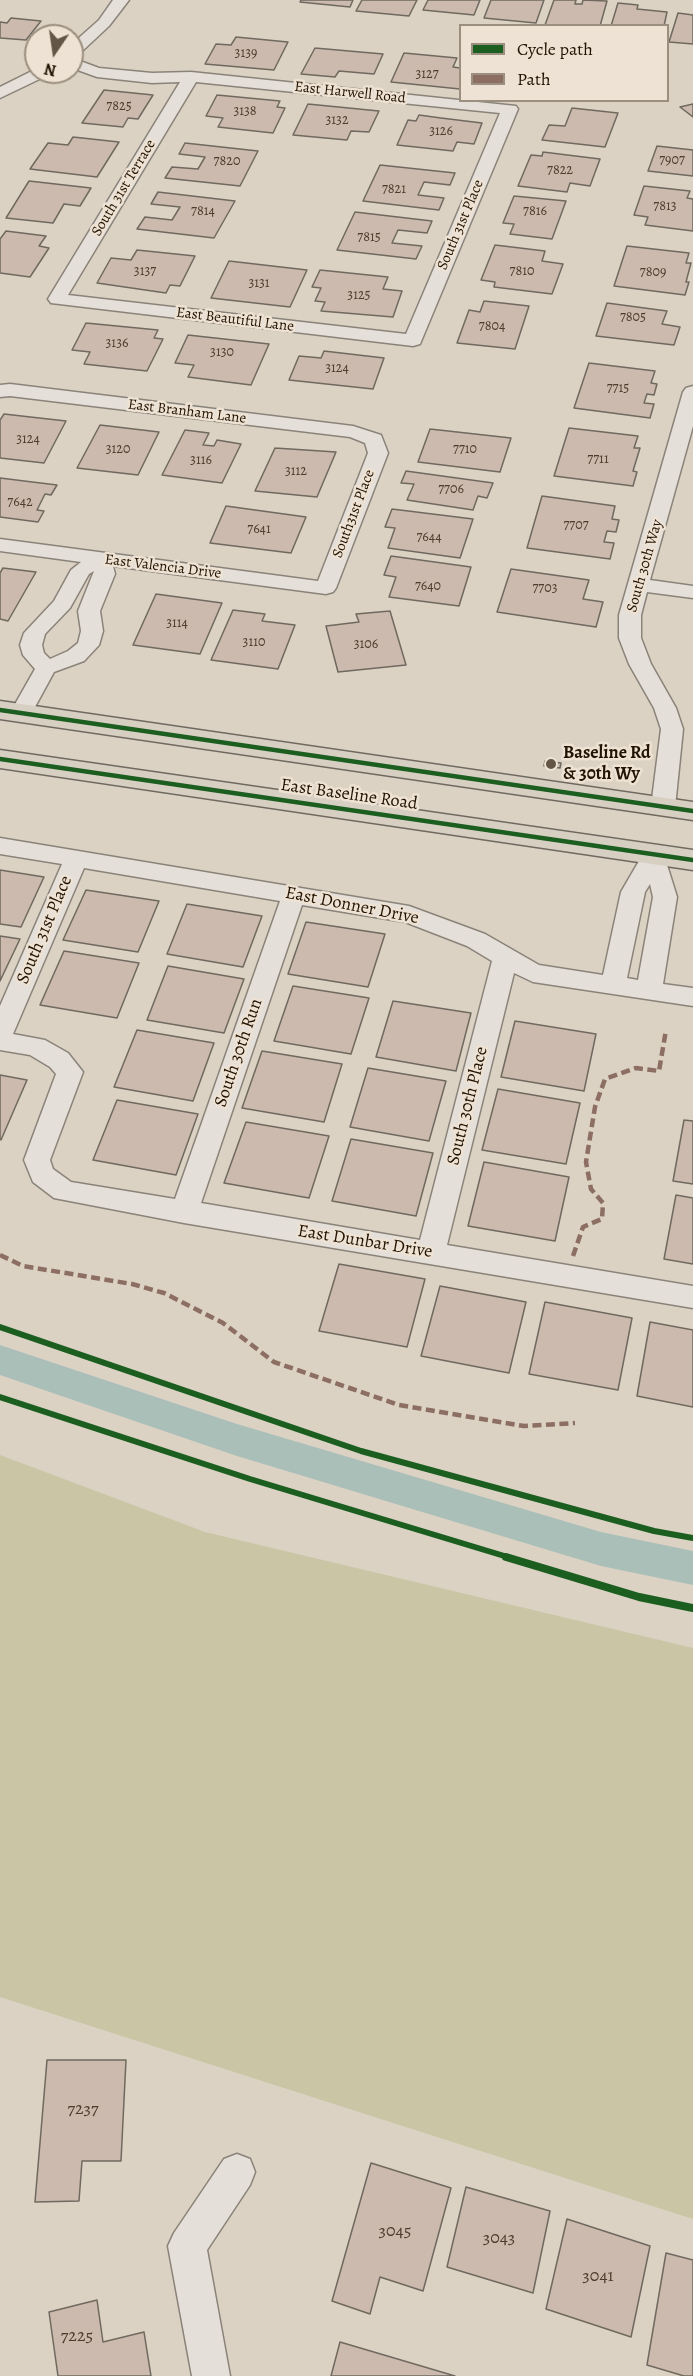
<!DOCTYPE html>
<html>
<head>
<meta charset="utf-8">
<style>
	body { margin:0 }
	#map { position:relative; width:693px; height:2376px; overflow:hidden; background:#dbd2c4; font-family:Alegreya,serif }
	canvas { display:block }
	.legend { position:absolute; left:459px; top:24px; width:210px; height:78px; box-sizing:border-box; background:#ede2d3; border:2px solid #9c8f7f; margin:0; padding:8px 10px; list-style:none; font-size:18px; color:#231302 }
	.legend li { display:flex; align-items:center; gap:12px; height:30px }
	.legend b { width:30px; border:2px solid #9c8f7f }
	.north { position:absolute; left:24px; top:24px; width:60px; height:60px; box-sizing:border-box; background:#ede2d3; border:2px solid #9c8f7f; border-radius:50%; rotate:193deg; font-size:16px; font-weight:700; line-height:24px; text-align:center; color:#231302 }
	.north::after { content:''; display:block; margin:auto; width:21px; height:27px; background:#635646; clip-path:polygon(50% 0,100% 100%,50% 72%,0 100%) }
</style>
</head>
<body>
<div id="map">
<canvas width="693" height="2376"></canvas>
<ul class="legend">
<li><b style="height:8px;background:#1b5e20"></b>Cycle path</li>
<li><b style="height:8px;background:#8d6e63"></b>Path</li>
</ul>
<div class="north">N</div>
</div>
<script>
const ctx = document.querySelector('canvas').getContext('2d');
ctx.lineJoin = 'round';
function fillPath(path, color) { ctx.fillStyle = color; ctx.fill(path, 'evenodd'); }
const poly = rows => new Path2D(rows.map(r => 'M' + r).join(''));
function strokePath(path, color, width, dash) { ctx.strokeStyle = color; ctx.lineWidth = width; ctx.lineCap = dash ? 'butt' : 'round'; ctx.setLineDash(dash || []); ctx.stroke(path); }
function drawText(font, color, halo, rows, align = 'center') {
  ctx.font = font + ' Alegreya,serif'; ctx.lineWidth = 5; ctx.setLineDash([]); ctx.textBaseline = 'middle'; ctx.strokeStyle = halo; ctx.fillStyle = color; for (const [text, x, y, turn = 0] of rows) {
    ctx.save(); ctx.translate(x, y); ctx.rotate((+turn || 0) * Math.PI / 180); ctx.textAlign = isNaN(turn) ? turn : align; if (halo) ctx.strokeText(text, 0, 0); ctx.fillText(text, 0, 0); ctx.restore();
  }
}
fillPath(poly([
	[0,1455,205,1532,693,1648,693,2219,0,1997]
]), '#cac5a5');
fillPath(poly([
	[0,1345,237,1424,601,1532,693,1551,693,1585,601,1566,237,1456,0,1375,0,1345]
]), '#abbfb9');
const building = poly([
	[301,0,353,0,350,7,300,2,301,0],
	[362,0,417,0,409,16,356,11,362,0],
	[428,0,480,0,474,15,423,10,428,0],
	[491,0,544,0,536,23,484,18,491,0],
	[554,0,576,0,575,4,582,4,583,0,607,1,600,26,545,25,554,0],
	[618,3,638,5,637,9,667,12,664,26,611,26,618,3],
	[678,13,693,15,693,44,669,42,678,13],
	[11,18,41,21,26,40,0,38,0,22,7,23,11,18],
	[236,37,288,42,274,70,205,64,216,44,231,45,236,37],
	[315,48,383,54,374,74,339,71,335,77,301,74,315,48],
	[404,53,457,58,453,67,460,68,460,89,391,82,404,53],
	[104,90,153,95,138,119,128,118,123,127,82,123,104,90],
	[217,95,280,101,277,107,285,108,273,133,218,127,223,118,206,116,217,95],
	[308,104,379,111,369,132,351,131,347,140,293,135,308,104],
	[693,104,693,117,680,107,693,104],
	[572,108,618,113,605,147,542,140,549,125,565,126,572,108],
	[419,115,441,118,482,123,474,144,457,142,453,151,397,145,408,120,416,121,419,115],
	[73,137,119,142,97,177,30,169,48,143,68,145,73,137],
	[185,143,258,151,240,186,165,178,172,167,198,169,205,157,179,154,185,143],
	[657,146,693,150,693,176,648,171,657,146],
	[543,152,600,159,590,186,570,183,567,192,518,186,531,155,542,156,543,152],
	[380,165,455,173,450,185,424,182,418,195,444,198,439,210,363,201,380,165],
	[29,181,91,188,80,206,64,204,53,223,6,218,29,181],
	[644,186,690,191,687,198,693,199,693,231,645,225,648,217,634,215,644,186],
	[158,192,235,201,214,238,137,229,145,217,172,220,180,207,151,204,158,192],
	[514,196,566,201,552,239,510,234,514,224,503,223,514,196],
	[355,212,432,221,427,233,398,230,392,243,422,246,416,259,337,250,355,212],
	[6,231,46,236,39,246,49,248,30,277,0,273,0,239,6,231],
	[495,245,545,251,542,261,563,264,552,294,494,287,495,282,481,280,495,245],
	[627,246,689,253,686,263,691,263,686,282,689,282,685,295,614,286,627,246],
	[137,250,195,256,180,286,170,285,166,293,97,283,111,258,131,260,137,250],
	[229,261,307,270,290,307,211,298,229,261],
	[320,270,388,277,383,289,402,291,393,317,321,311,325,302,315,301,321,288,312,287,320,270],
	[484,301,529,306,515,349,457,343,469,310,480,312,484,301],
	[607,303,667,311,662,324,680,327,674,345,596,336,607,303],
	[86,323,158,330,154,338,163,339,147,371,84,364,90,352,72,350,86,323],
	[188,335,269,344,251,385,188,377,194,365,175,363,188,335],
	[324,351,384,358,373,389,289,380,299,356,321,358,324,351],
	[589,363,655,371,651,383,657,384,654,395,647,394,644,403,654,404,650,418,574,408,589,363],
	[4,414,66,421,44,463,0,458,0,420,4,414],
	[100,425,159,432,138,475,77,468,100,425],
	[569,428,638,436,634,448,640,448,633,471,637,472,633,486,554,476,569,428],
	[430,429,511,438,500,472,418,462,430,429],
	[185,430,209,433,203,445,214,446,217,440,241,444,222,483,162,475,185,430],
	[275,448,336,452,317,497,255,491,275,448],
	[406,471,493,483,487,498,478,496,473,510,407,500,414,484,401,483,406,471],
	[0,478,57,485,51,495,45,494,37,510,44,511,38,522,0,517,0,478],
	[542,496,615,506,612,519,619,520,616,532,607,531,604,542,614,543,610,559,527,548,542,496],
	[226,506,306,517,291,553,210,543,226,506],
	[392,509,473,519,460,558,388,548,395,528,385,527,392,509],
	[391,556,471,567,459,606,389,597,396,577,384,575,391,556],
	[3,568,36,572,8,621,0,619,0,573,3,568],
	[511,569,589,580,583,599,603,602,596,627,497,612,511,569],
	[156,594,222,603,200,654,133,645,156,594],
	[233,610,265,614,262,621,295,625,278,669,211,660,233,610],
	[390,611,406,665,338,672,326,626,359,622,356,614,390,611],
	[545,761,561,763,560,768,544,766,545,761],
	[0,870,44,877,21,927,0,924,0,870],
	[86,890,159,901,138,952,63,940,86,890],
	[187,904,262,916,243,967,167,954,187,904],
	[306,922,385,934,368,987,288,974,306,922],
	[0,936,20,939,0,981,0,936],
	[64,951,139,963,117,1018,40,1005,64,951],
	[168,966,244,979,224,1033,147,1020,168,966],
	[293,986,369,998,351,1054,274,1041,293,986],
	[393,1001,471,1013,456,1071,376,1057,393,1001],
	[515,1021,596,1034,584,1091,501,1077,515,1021],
	[137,1030,214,1043,193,1101,114,1087,137,1030],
	[262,1051,342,1064,324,1122,242,1108,262,1051],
	[368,1068,446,1081,429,1141,350,1127,368,1068],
	[0,1075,27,1080,1,1140,0,1139,0,1075],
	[498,1089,580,1103,566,1164,482,1150,498,1089],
	[117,1100,198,1114,176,1175,93,1160,117,1100],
	[684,1120,693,1121,693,1184,673,1181,684,1120],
	[246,1122,329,1136,309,1198,224,1183,246,1122],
	[351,1139,433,1153,416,1216,332,1201,351,1139],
	[484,1162,569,1177,555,1241,468,1226,484,1162],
	[676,1195,693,1198,693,1264,664,1259,676,1195],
	[339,1264,425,1279,407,1347,319,1331,339,1264],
	[440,1286,526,1302,509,1373,421,1356,440,1286],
	[545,1302,632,1318,618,1390,529,1374,545,1302],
	[650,1322,693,1330,693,1407,637,1396,650,1322],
	[47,2060,126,2060,121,2161,82,2161,79,2201,35,2202,47,2060],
	[371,2163,451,2188,423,2291,380,2277,370,2314,332,2301,371,2163],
	[466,2187,550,2211,533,2293,447,2267,466,2187],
	[567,2219,650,2246,631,2337,546,2309,567,2219],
	[666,2253,693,2260,693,2376,684,2376,647,2365,666,2253],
	[97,2300,103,2342,144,2332,151,2376,58,2376,49,2312,97,2300],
	[340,2342,455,2376,331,2376,340,2342]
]);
fillPath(building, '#cbbaad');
strokePath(building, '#70695f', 1.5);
const street = poly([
	[113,0,129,0,109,26,78,55,72,57,72,44,99,20,113,0],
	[72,58,99,68,152,73,191,72,516,106,518,109,420,344,413,346,51,303,48,299,180,82,152,83,97,77,72,68,72,58],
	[196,82,500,113,406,334,68,295,196,82],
	[36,69,36,72,50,72,48,75,0,98,0,87,36,69],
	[10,384,353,426,381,435,388,453,336,588,333,592,326,594,113,566,115,574,100,611,103,631,99,645,84,661,54,672,29,718,21,720,13,718,10,713,35,669,23,655,20,645,24,633,54,601,71,570,81,562,0,551,0,539,318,581,368,453,365,443,350,437,10,396,0,397,0,385,10,384],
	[94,571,78,611,81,631,78,643,68,651,50,659,44,653,42,645,45,634,70,608,89,574,94,571],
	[693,386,693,426,650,580,693,586,693,598,647,592,641,615,641,638,651,664,676,708,683,729,675,807,671,812,663,815,655,812,651,807,661,729,654,708,629,664,619,638,619,615,683,392,686,388,693,386],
	[0,838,409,906,485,934,539,965,603,975,621,892,646,849,654,847,662,849,677,897,663,984,693,988,693,1006,533,982,514,973,447,1245,693,1286,693,1308,184,1223,54,1198,33,1182,24,1160,56,1074,50,1067,30,1055,0,1050,0,1006,62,864,0,854,0,838],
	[84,868,280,901,175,1199,71,1182,53,1169,50,1160,83,1072,68,1053,45,1040,13,1034,84,868],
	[650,884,653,897,638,980,627,978,645,892,650,884],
	[302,905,405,922,467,946,492,961,420,1240,201,1203,302,905],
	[237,2154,250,2159,255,2172,250,2185,207,2250,230,2376,192,2376,168,2246,174,2233,224,2159,237,2154]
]);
const primary = poly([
	[0,701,693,802,693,820,0,719,0,701],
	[0,750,693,850,693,870,0,768,0,750]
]);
strokePath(street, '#8a8379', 3);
strokePath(primary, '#70695f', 3);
fillPath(street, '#e4dfd8');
fillPath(primary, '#d8cfc3');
strokePath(poly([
	[0,1255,23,1266,132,1284,164,1293,223,1323,274,1362,399,1405,524,1426,575,1423],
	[573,1256,583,1227,602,1219,603,1203,591,1189,586,1162,595,1107,605,1079,636,1068,659,1071,666,1030]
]), '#8d6e63', 4.5, [9, 4.5]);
strokePath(poly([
	[0,710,693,811],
	[0,759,693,860]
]), '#1b5e20', 4.5);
strokePath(poly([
	[0,1327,361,1451,654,1531,693,1538],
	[0,1397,250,1479,511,1558]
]), '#1b5e20', 6);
strokePath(poly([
	[506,1557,639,1597,693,1608]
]), '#1b5e20', 8);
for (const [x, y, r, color] of [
	[551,764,6,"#635646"]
]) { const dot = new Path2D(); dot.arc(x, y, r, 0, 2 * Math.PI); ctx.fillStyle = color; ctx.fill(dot); strokePath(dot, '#ede2d3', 2); }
drawText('14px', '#4d3d2d', null, [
	["3139",246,54],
	["3127",427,75],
	["7825",119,107],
	["3138",245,112],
	["3132",337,121],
	["3126",441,132],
	["7907",672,161],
	["7820",227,162],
	["7822",560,171],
	["7821",394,190],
	["7813",665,207],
	["7814",203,212],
	["7816",535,212],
	["7815",369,238],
	["3137",145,272],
	["7810",522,272],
	["7809",653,273],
	["3131",259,284],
	["3125",359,296],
	["7805",633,318],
	["7804",492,327],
	["3136",117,344],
	["3130",222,353],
	["3124",337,369],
	["7715",618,389],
	["3124",28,440],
	["3120",118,450],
	["7710",465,450],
	["7711",598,460],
	["3116",201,461],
	["3112",296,472],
	["7706",451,490],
	["7642",20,503],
	["7707",576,526],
	["7641",259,530],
	["7644",429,538],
	["7640",428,587],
	["7703",545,589],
	["3114",177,624],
	["3110",254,643],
	["3106",366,645]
]);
drawText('15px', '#231302', '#ede2d3', [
	["East Harwell Road",350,93,6],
	["South 31st Terrace",124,188,-59],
	["South 31st Place",461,225,-67],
	["East Beautiful Lane",235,320,7],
	["East Branham Lane",187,412,7],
	["South31st Place",354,514,-69],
	["South 30th Way",645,566,-74],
	["East Valencia Drive",163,567,7]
]);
drawText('bold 18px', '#231302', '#ede2d3', [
	["Baseline Rd",563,754],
	["& 30th Wy",563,775]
], 'left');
drawText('18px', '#231302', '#ede2d3', [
	["East Baseline Road",349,795,8],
	["East Donner Drive",352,906,11],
	["South 31st Place",45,930,-67],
	["South 30th Run",239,1053,-71],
	["South 30th Place",468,1106,-76],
	["East Dunbar Drive",365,1242,9]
]);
drawText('18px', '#4d3d2d', null, [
	["7237",83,2110],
	["3045",395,2232],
	["3043",499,2239],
	["3041",598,2277],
	["7225",77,2337]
]);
</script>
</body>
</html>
